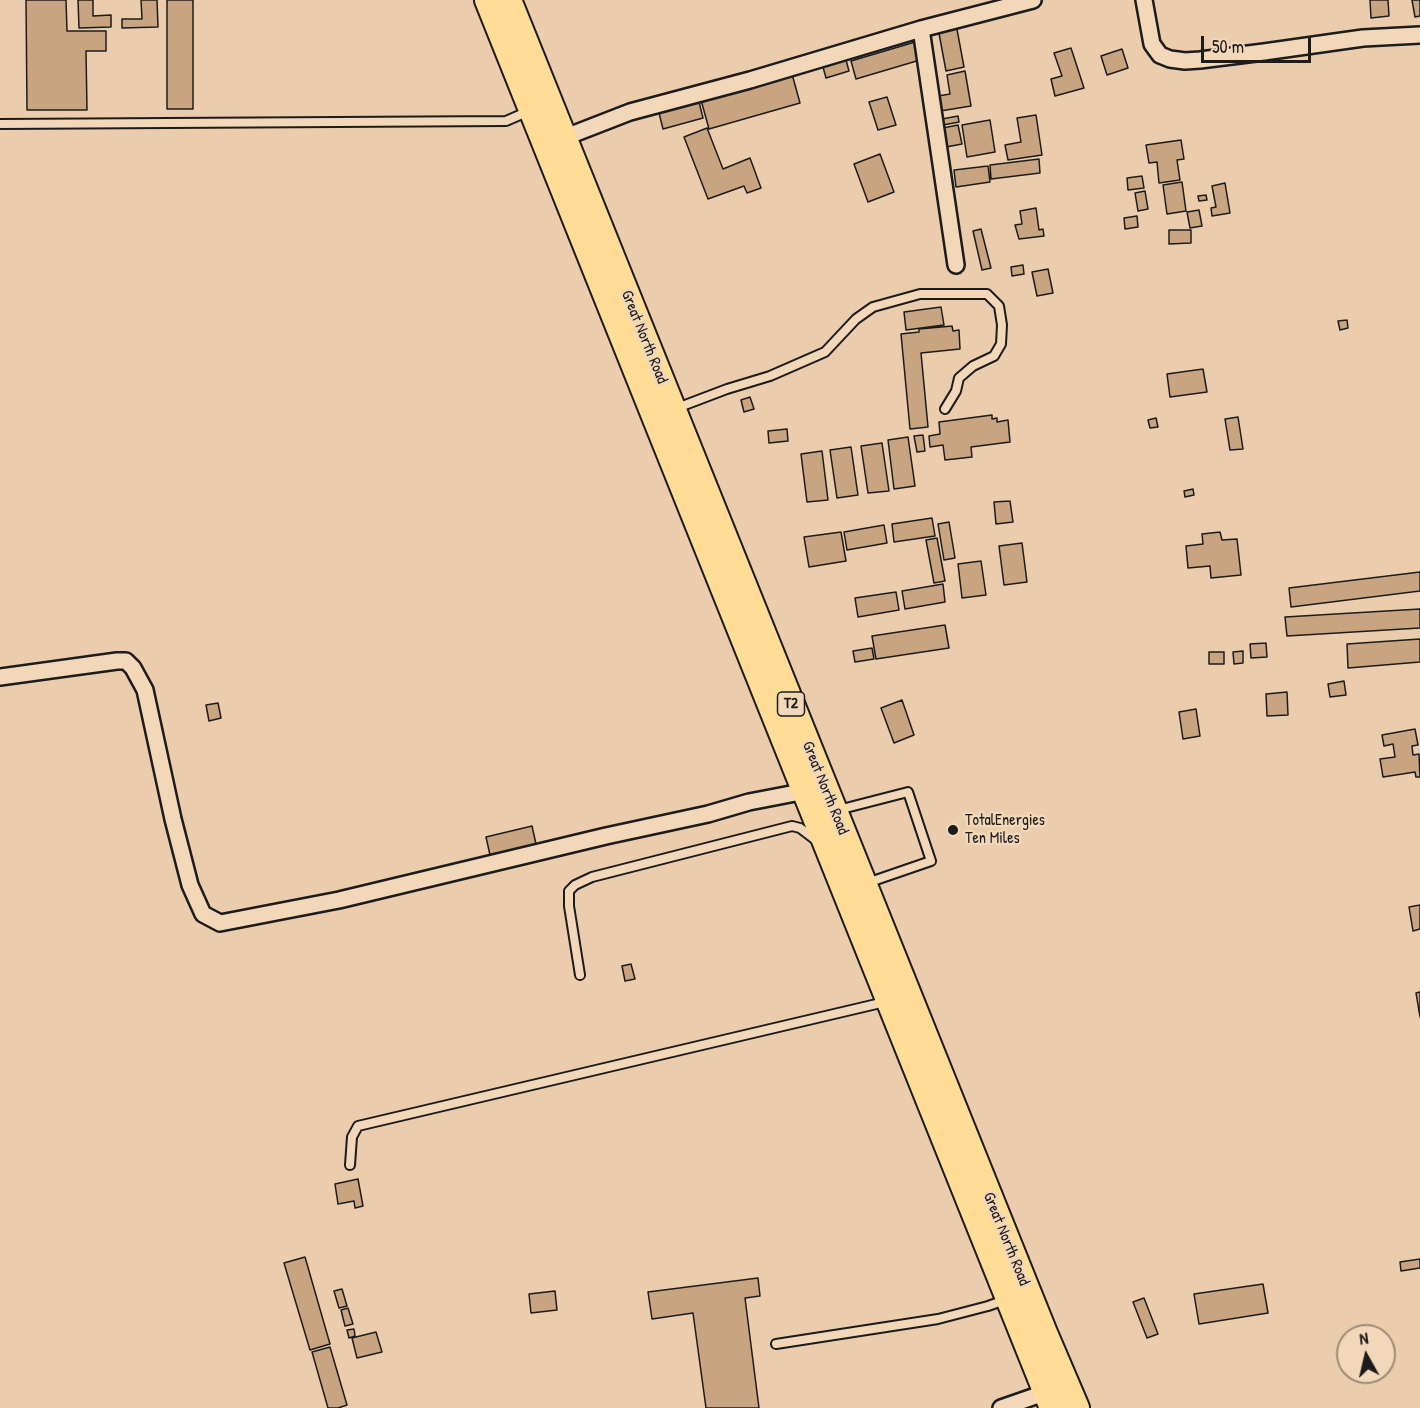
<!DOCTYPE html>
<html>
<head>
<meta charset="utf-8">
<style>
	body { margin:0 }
	#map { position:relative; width:1420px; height:1408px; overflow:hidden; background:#ebccac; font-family:"Patrick Hand",sans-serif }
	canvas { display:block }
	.north { position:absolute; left:1336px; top:1324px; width:60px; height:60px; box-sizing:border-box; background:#f2d7b9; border:2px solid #9c8c7a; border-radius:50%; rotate:352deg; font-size:16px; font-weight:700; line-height:24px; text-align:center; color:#1c1c1c }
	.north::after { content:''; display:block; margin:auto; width:21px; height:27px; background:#1c1c1c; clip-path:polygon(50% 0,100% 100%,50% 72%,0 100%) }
	.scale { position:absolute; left:1201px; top:36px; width:110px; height:27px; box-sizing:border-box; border:3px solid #1c1c1c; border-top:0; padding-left:8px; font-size:18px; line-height:21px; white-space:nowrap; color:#1c1c1c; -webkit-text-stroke:4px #f2d7b9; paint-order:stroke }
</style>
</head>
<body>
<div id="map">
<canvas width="1420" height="1408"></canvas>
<div class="north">N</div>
<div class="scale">50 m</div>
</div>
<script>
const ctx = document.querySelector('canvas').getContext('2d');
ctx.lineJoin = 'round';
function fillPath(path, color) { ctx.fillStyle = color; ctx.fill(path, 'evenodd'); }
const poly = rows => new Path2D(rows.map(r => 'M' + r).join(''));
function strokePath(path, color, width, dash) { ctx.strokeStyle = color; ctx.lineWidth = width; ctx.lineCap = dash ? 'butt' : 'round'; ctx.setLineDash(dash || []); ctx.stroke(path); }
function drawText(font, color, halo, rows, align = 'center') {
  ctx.font = font + ' "Patrick Hand",sans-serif'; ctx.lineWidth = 5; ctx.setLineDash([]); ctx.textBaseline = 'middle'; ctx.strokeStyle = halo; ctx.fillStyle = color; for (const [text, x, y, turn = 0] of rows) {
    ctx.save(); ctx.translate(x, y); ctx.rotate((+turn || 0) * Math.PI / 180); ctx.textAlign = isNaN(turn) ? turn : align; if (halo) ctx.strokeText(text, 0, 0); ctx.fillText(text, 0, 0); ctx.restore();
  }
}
const building = poly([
	[26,0,66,0,67,31,106,31,106,51,86,51,87,110,27,110,26,0],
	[78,0,93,0,93,16,111,15,111,27,79,28,78,0],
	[141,0,157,0,158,27,122,28,122,19,142,19,141,0],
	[167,0,193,0,193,109,167,109,167,0],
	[1370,0,1388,0,1389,16,1371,18,1370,0],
	[1412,0,1420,0,1420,16,1415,17,1412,0],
	[956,24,964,67,946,71,938,28,956,24],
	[915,42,920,60,856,79,851,61,915,42],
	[1071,48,1084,88,1055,96,1051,79,1062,76,1054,53,1071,48],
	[1122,49,1128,68,1107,75,1101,56,1122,49],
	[846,60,849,71,826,78,823,67,846,60],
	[965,71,971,106,940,111,938,96,950,94,947,75,965,71],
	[792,74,800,103,709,129,701,100,792,74],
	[887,97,896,125,878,130,869,102,887,97],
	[699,102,703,118,663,129,659,113,699,102],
	[1036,115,1042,155,1008,160,1005,145,1021,142,1017,118,1036,115],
	[958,116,959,122,943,125,942,119,958,116],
	[990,120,995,152,967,157,962,125,990,120],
	[958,125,962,144,946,147,943,128,958,125],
	[707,128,723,169,750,158,761,188,747,193,744,186,708,199,684,137,707,128],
	[1181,140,1184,159,1177,160,1180,180,1159,183,1157,162,1149,163,1146,145,1181,140],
	[880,154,894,192,868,202,854,164,880,154],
	[1039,159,1040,173,991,179,990,165,1039,159],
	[988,166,990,182,956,187,954,170,988,166],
	[1142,176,1144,188,1128,190,1127,178,1142,176],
	[1182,182,1186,211,1167,214,1163,185,1182,182],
	[1225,183,1230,213,1212,216,1211,208,1216,207,1212,186,1225,183],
	[1145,191,1148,209,1138,211,1135,193,1145,191],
	[1206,195,1207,200,1199,201,1198,196,1206,195],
	[1036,208,1039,230,1043,229,1044,236,1019,239,1015,225,1022,224,1020,211,1036,208],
	[1199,210,1202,226,1190,228,1187,212,1199,210],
	[1137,216,1138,227,1125,229,1124,218,1137,216],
	[981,229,991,268,982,270,973,231,981,229],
	[1169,230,1191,230,1191,243,1169,244,1169,230],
	[1023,265,1024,274,1012,276,1011,267,1023,265],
	[1048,269,1053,293,1037,296,1032,272,1048,269],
	[941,307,944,325,906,330,904,312,941,307],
	[1347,320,1348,328,1340,330,1338,321,1347,320],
	[952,326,953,331,959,330,960,349,921,353,928,427,910,429,901,334,919,332,919,329,952,326],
	[1203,369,1207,392,1170,397,1167,374,1203,369],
	[750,397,754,409,744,412,741,400,750,397],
	[992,415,992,419,997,418,997,422,1008,420,1010,442,971,447,972,457,945,460,943,445,930,447,929,436,940,434,939,422,992,415],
	[1238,417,1243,449,1230,450,1225,419,1238,417],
	[1156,418,1158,427,1150,428,1148,420,1156,418],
	[787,429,788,441,769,443,768,431,787,429],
	[923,435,925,451,917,452,914,436,923,435],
	[908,437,915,486,894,489,888,440,908,437],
	[882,443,889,491,868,493,861,446,882,443],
	[851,447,858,495,837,498,830,450,851,447],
	[822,451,828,500,807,502,801,454,822,451],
	[1193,489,1194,495,1185,497,1184,491,1193,489],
	[1010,501,1013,522,996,524,994,502,1010,501],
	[932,518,935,536,894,542,892,524,932,518],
	[949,522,955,558,944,560,938,524,949,522],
	[884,525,887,543,847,550,844,532,884,525],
	[841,532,846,561,809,567,804,537,841,532],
	[1220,532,1222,540,1237,539,1241,575,1211,578,1210,566,1188,568,1186,546,1203,544,1202,534,1220,532],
	[937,538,945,581,934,583,926,540,937,538],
	[1022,543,1027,582,1004,585,999,546,1022,543],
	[981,561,986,595,962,598,958,564,981,561],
	[1420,572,1420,591,1291,607,1289,588,1420,572],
	[943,584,945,602,905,609,902,591,943,584],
	[896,592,899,610,858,617,855,598,896,592],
	[1420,609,1420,628,1287,636,1285,617,1420,609],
	[945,625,949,648,876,659,872,636,945,625],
	[1420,639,1420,662,1348,668,1347,644,1420,639],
	[1266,643,1267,657,1251,658,1250,644,1266,643],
	[872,648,874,659,855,662,853,651,872,648],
	[1243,651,1243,663,1234,664,1233,652,1243,651],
	[1209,652,1224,652,1224,664,1209,664,1209,652],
	[1344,681,1346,695,1330,697,1328,684,1344,681],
	[1287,692,1288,715,1267,716,1266,694,1287,692],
	[902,700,914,735,894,743,881,708,902,700],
	[218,703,221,718,209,721,206,705,218,703],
	[1196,709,1200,736,1183,739,1179,712,1196,709],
	[1415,729,1418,745,1412,746,1413,755,1419,754,1420,777,1416,777,1415,772,1383,777,1380,759,1395,757,1393,744,1384,746,1382,735,1415,729],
	[532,826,536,844,490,855,486,837,532,826],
	[1420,905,1420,929,1413,931,1409,907,1420,905],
	[631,964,635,979,625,981,622,966,631,964],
	[1420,992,1420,1017,1416,993,1420,992],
	[358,1179,363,1206,355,1208,354,1201,338,1204,335,1184,358,1179],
	[305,1257,330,1344,310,1350,284,1263,305,1257],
	[1420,1259,1420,1268,1401,1271,1400,1262,1420,1259],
	[758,1278,760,1296,745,1298,759,1408,706,1408,693,1313,652,1319,648,1292,758,1278],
	[1263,1284,1268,1313,1199,1324,1194,1294,1263,1284],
	[342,1289,347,1306,339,1308,334,1291,342,1289],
	[555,1291,557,1310,531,1313,529,1294,555,1291],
	[1144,1298,1158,1334,1147,1338,1133,1302,1144,1298],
	[348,1308,353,1324,345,1326,341,1310,348,1308],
	[354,1329,355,1336,349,1338,347,1330,354,1329],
	[376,1332,382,1352,357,1358,352,1338,376,1332],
	[330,1347,347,1405,338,1408,328,1408,312,1352,330,1347]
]);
fillPath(building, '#c8a481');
strokePath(building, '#1c1c1c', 1.5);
const service = poly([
	[0,124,506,121,529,111],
	[677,408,727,389,770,376,825,352,856,319,873,307,920,294,987,294,999,306,1002,325,1001,344,994,356,973,366,959,378,956,391,945,409],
	[838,810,908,792,931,861,867,883],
	[580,975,569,906,569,891,575,885,592,877,792,826,800,828,817,841],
	[350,1165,352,1137,358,1126,885,1002],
	[776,1344,938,1319,988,1306,1005,1300]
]);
const minor = poly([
	[1144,0,1152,44,1160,55,1170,59,1185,61,1200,60,1264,52,1363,38,1420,35],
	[921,29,956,265],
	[558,140,630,112,750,80,921,29,1033,0],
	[0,677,117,661,126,661,133,668,145,690,173,819,190,885,203,914,220,923,339,900,606,836,708,814,749,802,806,791],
	[1001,1408,1047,1392]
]);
const trunk = poly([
	[488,0,1053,1408],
	[508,0,1044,1333,1076,1408]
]);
strokePath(service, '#1c1c1c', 12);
strokePath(minor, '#1c1c1c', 20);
strokePath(trunk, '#1c1c1c', 30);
strokePath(service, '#f2d7b9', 8);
strokePath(minor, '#f2d7b9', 15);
strokePath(trunk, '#ffdd96', 26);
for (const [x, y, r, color] of [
	[953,830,6,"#1c1c1c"]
]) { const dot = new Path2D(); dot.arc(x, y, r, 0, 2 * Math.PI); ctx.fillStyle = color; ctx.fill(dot); strokePath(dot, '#f2d7b9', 2); }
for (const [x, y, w] of [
	[791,704,27]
]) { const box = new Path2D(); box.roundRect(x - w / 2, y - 12, w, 24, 4.5); ctx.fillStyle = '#f2d7b9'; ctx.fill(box); strokePath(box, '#1c1c1c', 1.5); }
drawText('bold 15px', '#1c1c1c', null, [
	["T2",791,704]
]);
drawText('16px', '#1c1c1c', '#f2d7b9', [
	["Great North Road",644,337,68],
	["Great North Road",825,788,68],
	["Great North Road",1006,1239,68]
]);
drawText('16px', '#1c1c1c', '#f2d7b9', [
	["TotalEnergies",965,821],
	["Ten Miles",965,839]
], 'left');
</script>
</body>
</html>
